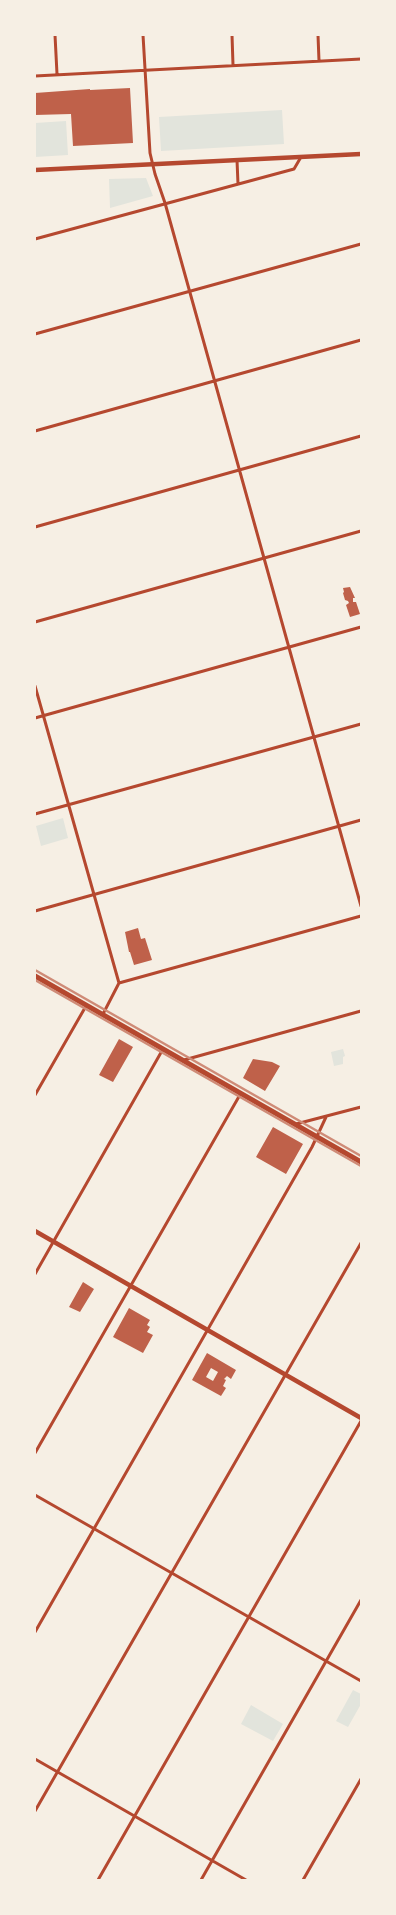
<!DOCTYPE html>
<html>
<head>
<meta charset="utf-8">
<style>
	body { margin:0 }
	#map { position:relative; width:396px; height:1915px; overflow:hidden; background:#f6efe4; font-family:"PT Sans",sans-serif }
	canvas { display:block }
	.frame { position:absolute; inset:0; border:36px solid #f6efe4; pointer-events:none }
</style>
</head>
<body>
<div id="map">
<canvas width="396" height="1915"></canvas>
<div class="frame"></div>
</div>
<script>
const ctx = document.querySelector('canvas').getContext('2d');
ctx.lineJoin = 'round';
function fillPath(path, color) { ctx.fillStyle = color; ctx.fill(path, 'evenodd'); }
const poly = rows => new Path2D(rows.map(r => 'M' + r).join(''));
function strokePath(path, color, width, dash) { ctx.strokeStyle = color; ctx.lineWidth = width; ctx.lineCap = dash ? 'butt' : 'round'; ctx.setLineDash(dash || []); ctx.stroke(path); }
fillPath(poly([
	[282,110,284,144,161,151,159,117],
	[66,121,68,155,35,157,35,123],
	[146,178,153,196,110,208,109,179],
	[63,818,68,838,41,846,36,826],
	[343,1049,345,1056,343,1057,343,1064,334,1066,331,1052],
	[353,1690,361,1694,361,1704,348,1727,336,1721],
	[251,1705,283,1724,273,1741,241,1724]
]), '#e2e4dc');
fillPath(poly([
	[130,88,133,143,73,146,71,114,35,115,35,93,90,89,90,90],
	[350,587,355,598,353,598,353,602,356,602,360,614,350,617,346,605,349,603,348,601,345,600,343,593,344,592,343,588],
	[138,928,141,939,145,938,152,960,134,965,130,952,129,952,125,932],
	[119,1039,133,1047,113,1082,99,1075],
	[253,1059,272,1062,280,1066,265,1091,243,1078],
	[273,1127,303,1144,286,1174,256,1157],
	[83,1282,94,1289,80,1312,69,1307],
	[129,1308,150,1320,147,1325,150,1327,147,1332,153,1335,143,1353,113,1337],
	[207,1353,236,1370,231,1379,227,1376,224,1379,226,1380,223,1386,226,1388,221,1396,192,1380],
	[211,1368,218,1372,213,1381,206,1377]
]), '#bf614a');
strokePath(poly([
	[55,35,57,74],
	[143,35,150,153,155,174,165,203,361,906],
	[232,35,233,65],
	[318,35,319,61],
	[35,76,361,59],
	[237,160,238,184],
	[35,239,294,169,301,157],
	[35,334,361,244],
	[35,431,361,340],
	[35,527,361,436],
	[35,622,361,531],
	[35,686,119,983,103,1014],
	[35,718,361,627],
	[35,814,361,724],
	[35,911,361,820],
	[119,983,361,916],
	[184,1060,361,1011],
	[35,1095,86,1006],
	[296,1124,361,1107],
	[35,1274,163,1049],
	[35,1453,241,1093],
	[35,1495,361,1681],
	[35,1632,312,1147,326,1117],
	[35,1759,246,1880],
	[35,1811,361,1243],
	[98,1880,361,1421],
	[201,1880,361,1600],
	[303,1880,361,1779]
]), '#b5482f', 3);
strokePath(poly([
	[35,170,361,154],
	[35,1231,361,1418]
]), '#b5482f', 4.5);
strokePath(poly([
	[35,976,361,1162]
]), '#b5482f', 5);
strokePath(poly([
	[35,970,361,1156],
	[35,980,361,1166]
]), '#cf8b77', 2.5);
</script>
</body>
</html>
